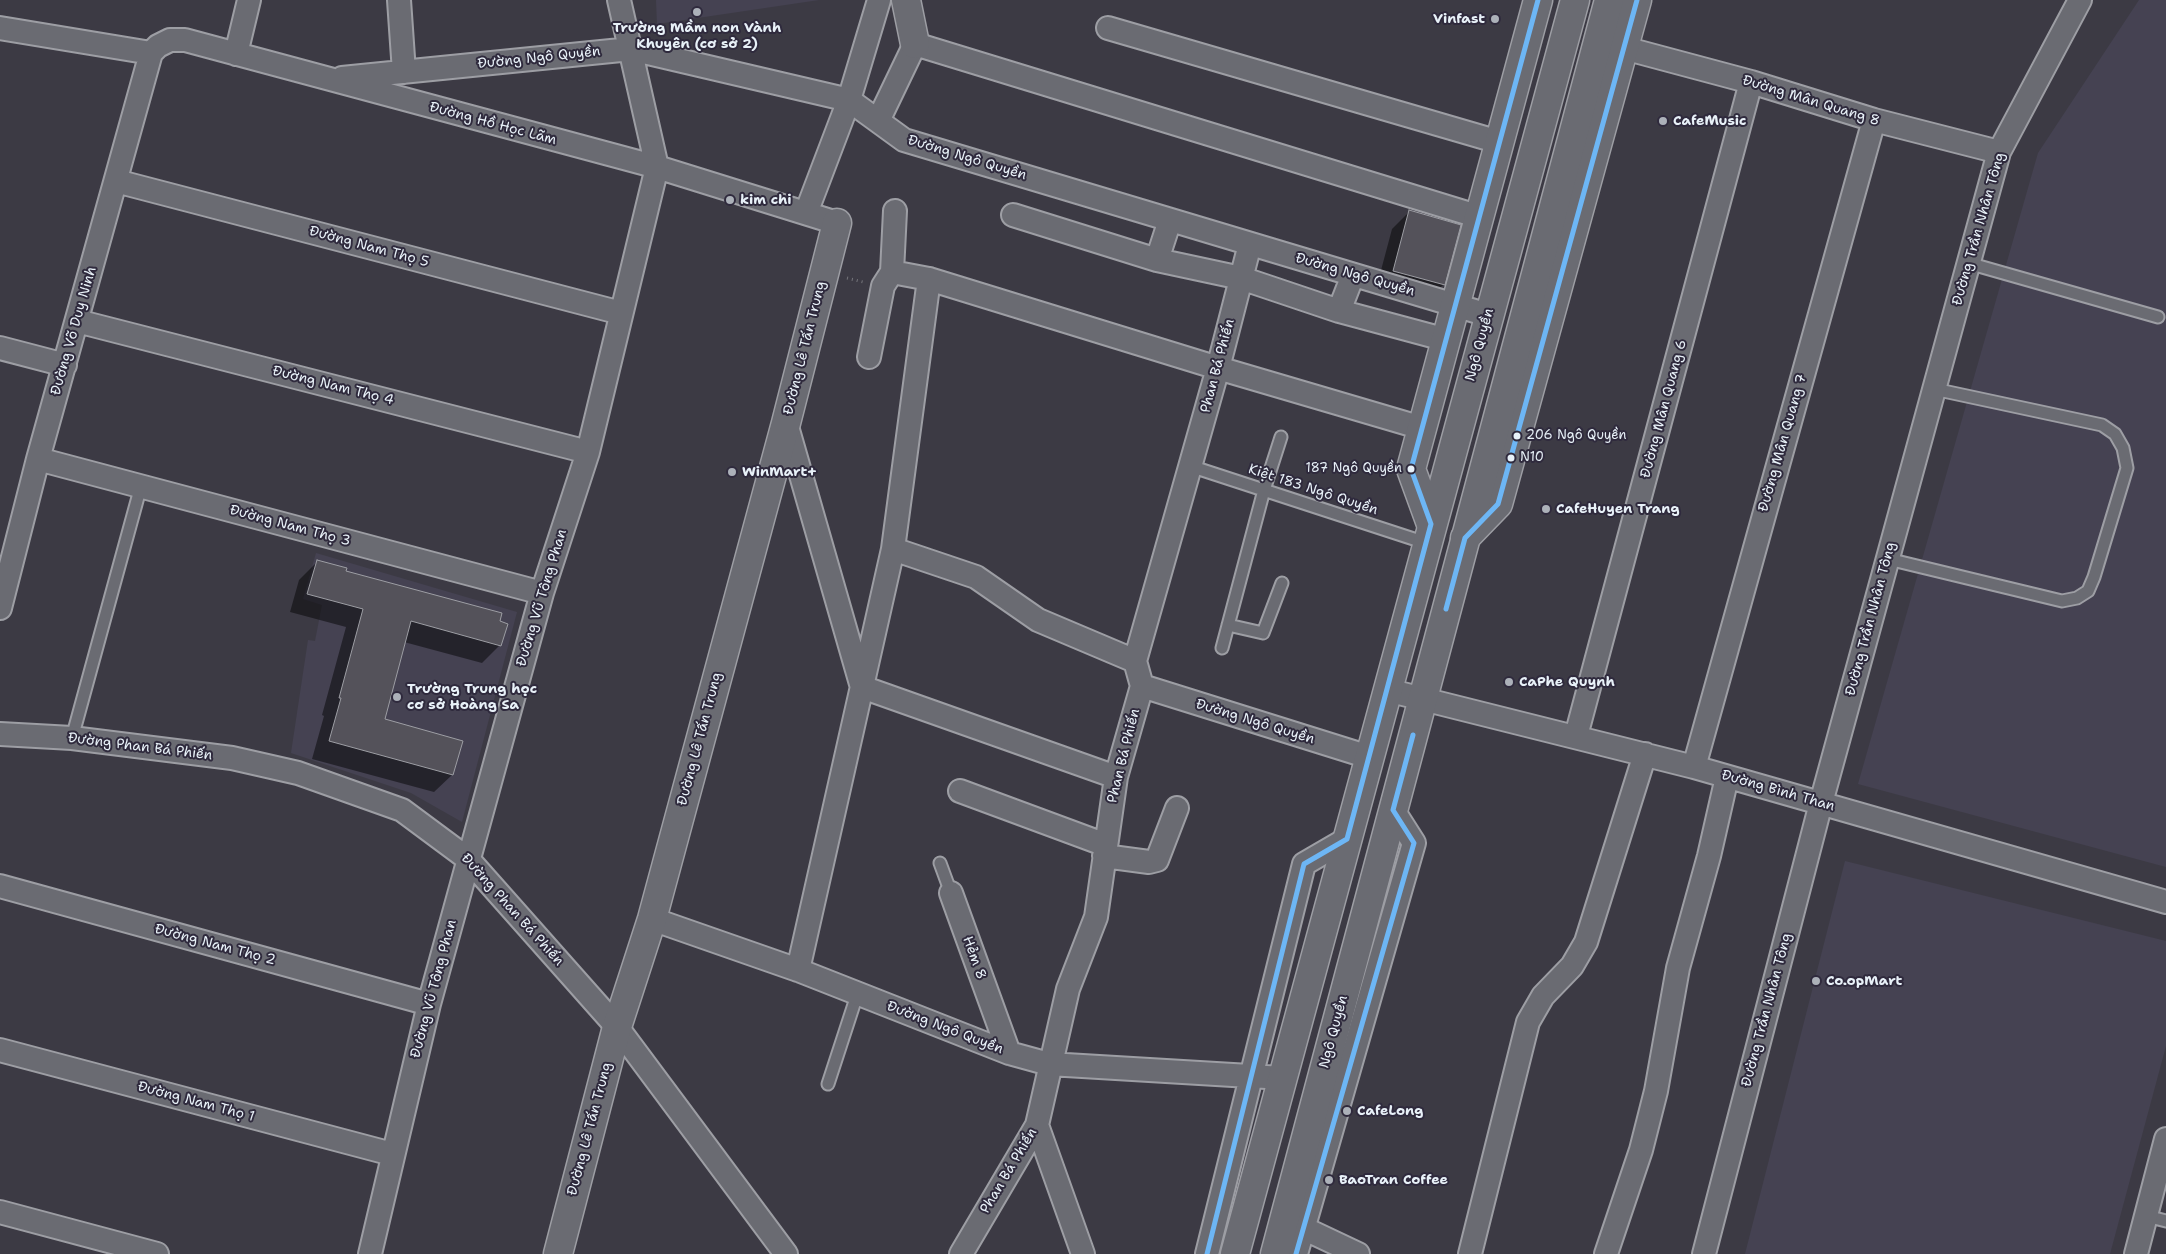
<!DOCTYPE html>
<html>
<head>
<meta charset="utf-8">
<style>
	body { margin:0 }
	canvas { display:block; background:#3c3a44 }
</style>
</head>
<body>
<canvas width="2166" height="1254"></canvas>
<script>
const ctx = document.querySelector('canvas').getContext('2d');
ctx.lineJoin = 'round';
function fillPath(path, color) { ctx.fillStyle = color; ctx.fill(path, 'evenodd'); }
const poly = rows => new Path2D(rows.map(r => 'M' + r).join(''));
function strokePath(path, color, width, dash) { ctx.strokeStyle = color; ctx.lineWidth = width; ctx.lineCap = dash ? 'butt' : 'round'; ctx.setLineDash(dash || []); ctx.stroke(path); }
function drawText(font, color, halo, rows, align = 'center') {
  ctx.font = font + ' "Shantell Sans",sans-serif'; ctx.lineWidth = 4; ctx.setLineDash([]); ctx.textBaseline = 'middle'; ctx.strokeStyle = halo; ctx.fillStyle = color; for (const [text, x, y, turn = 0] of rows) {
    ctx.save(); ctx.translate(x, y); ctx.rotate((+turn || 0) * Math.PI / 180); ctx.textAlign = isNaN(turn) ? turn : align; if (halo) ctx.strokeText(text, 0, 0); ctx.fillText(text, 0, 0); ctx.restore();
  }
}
fillPath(poly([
	[656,0,819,0,657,24],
	[2139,0,2166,0,2166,867,1858,784,2038,153],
	[316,553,517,612,462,822,411,793,291,753,308,640,315,641,322,605,303,599],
	[1845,861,2166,941,2166,1046,2110,1254,1745,1254]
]), '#454252');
fillPath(poly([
	[1410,211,1444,284,1426,302,1376,289,1392,229],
	[317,562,498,622,500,645,482,663,404,642,383,720,452,775,434,792,312,759,324,716,322,715,346,627,290,612,299,580]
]), '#0007');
const building = poly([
	[1409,210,1461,225,1445,285,1393,271,1409,210],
	[317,560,347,568,346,571,502,613,500,621,508,624,501,646,411,621,385,719,463,741,453,775,329,741,341,698,339,698,363,609,307,594,317,560]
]);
fillPath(building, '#54525a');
strokePath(building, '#9d9ea4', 1);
const lane = poly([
	[1968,263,2158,317],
	[1190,466,1426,543],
	[1888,559,2062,601,2077,598,2088,591,2094,577,2127,468,2123,448,2115,434,2102,425,1934,389],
	[1228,625,1263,633,1282,583],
	[1222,648,1264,490,1281,437],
	[72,738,141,486],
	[940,863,951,893],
	[828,1084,857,995],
	[2146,1216,2166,1221]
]);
const street = poly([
	[399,0,404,72],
	[0,28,151,53],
	[1108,28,1499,142],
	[1624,48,1751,82,1874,120,1999,152],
	[236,54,249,0],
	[342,78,631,49,849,100,904,140,1488,315],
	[878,121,915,44,1480,217],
	[116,181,621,313],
	[806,213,849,100,879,0],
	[1013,215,1157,260,1241,278,1339,311,1447,340],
	[1157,260,1170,220],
	[892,272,929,279,1218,368,1422,428],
	[892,272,895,211],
	[1339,311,1353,275],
	[77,321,588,452],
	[0,348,65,365],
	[869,357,883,286,892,272],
	[786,423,861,684],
	[38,459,542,593],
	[893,549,976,577,1038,620,1135,661],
	[0,608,38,459,151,53,158,46,170,40,185,40,657,167,837,223],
	[1142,686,1369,757],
	[862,687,1116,777],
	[1387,690,1694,767,2166,902],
	[0,734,72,738,232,758,298,773,402,810,468,859,617,1027,786,1254],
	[1576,736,1751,82],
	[1694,767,1874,120],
	[960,791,1106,845],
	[1104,856,1149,862,1157,860,1177,808],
	[0,886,429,1004],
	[951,893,1009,1053],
	[652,919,798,970,1009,1053,1049,1064,1283,1078],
	[798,970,893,549,929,279],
	[0,1050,392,1154],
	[1037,1125,1083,1254],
	[0,1212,157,1254],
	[1303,1228,1358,1254],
	[370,1254,429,1004,542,593,588,452,657,167,619,0],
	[961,1254,1037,1125,1068,989,1096,917,1116,777,1142,686,1135,661,1218,368,1250,244],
	[1207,1254,1304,864,1347,839],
	[1296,1254,1414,843,1393,810],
	[1470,1254,1528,1022,1543,996,1572,966,1586,942,1645,754],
	[1606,1254,1641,1150,1656,1091,1678,968,1709,856,1727,777],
	[1704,1254,1821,803,1999,152,2080,0],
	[2136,1254,2166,1139]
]);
const secondary = poly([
	[906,0,915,44],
	[1431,524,1411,469,1538,0],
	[1465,538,1498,504,1637,0],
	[558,1254,617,1027,652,919,786,423,837,223]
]);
const highway = poly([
	[1235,1254,1575,0],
	[1275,1254,1609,0]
]);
strokePath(lane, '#9d9ea4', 15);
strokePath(street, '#9d9ea4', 26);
strokePath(secondary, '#9d9ea4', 31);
strokePath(highway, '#9d9ea4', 31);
strokePath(poly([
	[847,278,863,282]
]), '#74747a', 3, [1, 4]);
strokePath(lane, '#6a6b72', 11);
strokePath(street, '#6a6b72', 22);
strokePath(secondary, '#6a6b72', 28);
strokePath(highway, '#6a6b72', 28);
strokePath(poly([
	[1446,609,1465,538,1498,504,1637,0],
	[1207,1254,1304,864,1347,839,1431,524,1411,469,1538,0],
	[1296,1254,1414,843,1393,810,1413,735]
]), '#6db6f5', 5);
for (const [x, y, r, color] of [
	[697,12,5,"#acb1b9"],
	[1495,19,5,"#acb1b9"],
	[1663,121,5,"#acb1b9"],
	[730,200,5,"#acb1b9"],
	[1517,436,4.5,"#e8f1f8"],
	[1511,458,4.5,"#e8f1f8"],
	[1411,469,4.5,"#e8f1f8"],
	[732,472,5,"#acb1b9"],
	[1546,509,5,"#acb1b9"],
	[1509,682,5,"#acb1b9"],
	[397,697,5,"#acb1b9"],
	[1816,981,5,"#acb1b9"],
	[1347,1111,5,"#acb1b9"],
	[1329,1180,5,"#acb1b9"]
]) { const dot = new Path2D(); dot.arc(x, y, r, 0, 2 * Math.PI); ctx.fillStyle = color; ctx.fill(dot); strokePath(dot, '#2f2a3d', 2); }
drawText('13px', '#e8f1f8', '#2f2a3d', [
	["206 Ngô Quyền",1526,436],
	["N10",1520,458],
	["187 Ngô Quyền",1402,469,"right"]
], 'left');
drawText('bold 14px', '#e8f1f8', '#2f2a3d', [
	["Vinfast",1485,19,"right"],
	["Trường Mầm non Vành",697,28,"center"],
	["Khuyên (cơ sở 2)",697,44,"center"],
	["CafeMusic",1673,121],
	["kim chi",740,200],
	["WinMart+",742,472],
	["CafeHuyen Trang",1556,509],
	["CaPhe Quynh",1519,682],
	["Trường Trung học",407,689],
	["cơ sở Hoàng Sa",407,705],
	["Co.opMart",1826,981],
	["CafeLong",1357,1111],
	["BaoTran Coffee",1339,1180]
], 'left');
drawText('14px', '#e8f1f8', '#2f2a3d', [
	["Đường Ngô Quyền",539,58,-6],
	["Đường Mân Quang 8",1811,101,17],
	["Đường Hồ Học Lãm",493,124,15],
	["Đường Ngô Quyền",967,158,17],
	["Đường Trần Nhân Tông",1979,229,-74],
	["Đường Nam Thọ 5",369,247,15],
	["Đường Ngô Quyền",1355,275,16],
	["Đường Võ Duy Ninh",74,331,-74],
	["Ngô Quyền",1480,345,-75],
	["Đường Lê Tấn Trung",805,348,-76],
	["Phan Bá Phiến",1218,366,-75],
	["Đường Nam Thọ 4",333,386,14],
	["Đường Mân Quang 6",1664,409,-75],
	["Đường Mân Quang 7",1783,443,-74],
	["Kiệt 183 Ngô Quyền",1313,490,18],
	["Đường Nam Thọ 3",290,526,15],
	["Đường Vũ Tông Phan",542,598,-73],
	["Đường Trần Nhân Tông",1871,619,-75],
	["Đường Ngô Quyền",1255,722,17],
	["Đường Lê Tấn Trung",700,739,-75],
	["Đường Phan Bá Phiến",140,747,7],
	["Phan Bá Phiến",1124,756,-76],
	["Đường Bình Than",1778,791,16],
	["Đường Phan Bá Phiến",512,910,48],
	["Đường Nam Thọ 2",215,945,15],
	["Hẻm 8",974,958,70],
	["Đường Vũ Tông Phan",434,989,-75],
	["Đường Trần Nhân Tông",1767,1010,-75],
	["Đường Ngô Quyền",945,1028,21],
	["Ngô Quyền",1334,1032,-75],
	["Đường Nam Thọ 1",196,1102,15],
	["Đường Lê Tấn Trung",590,1129,-75],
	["Phan Bá Phiến",1009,1171,-59]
]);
</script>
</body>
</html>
